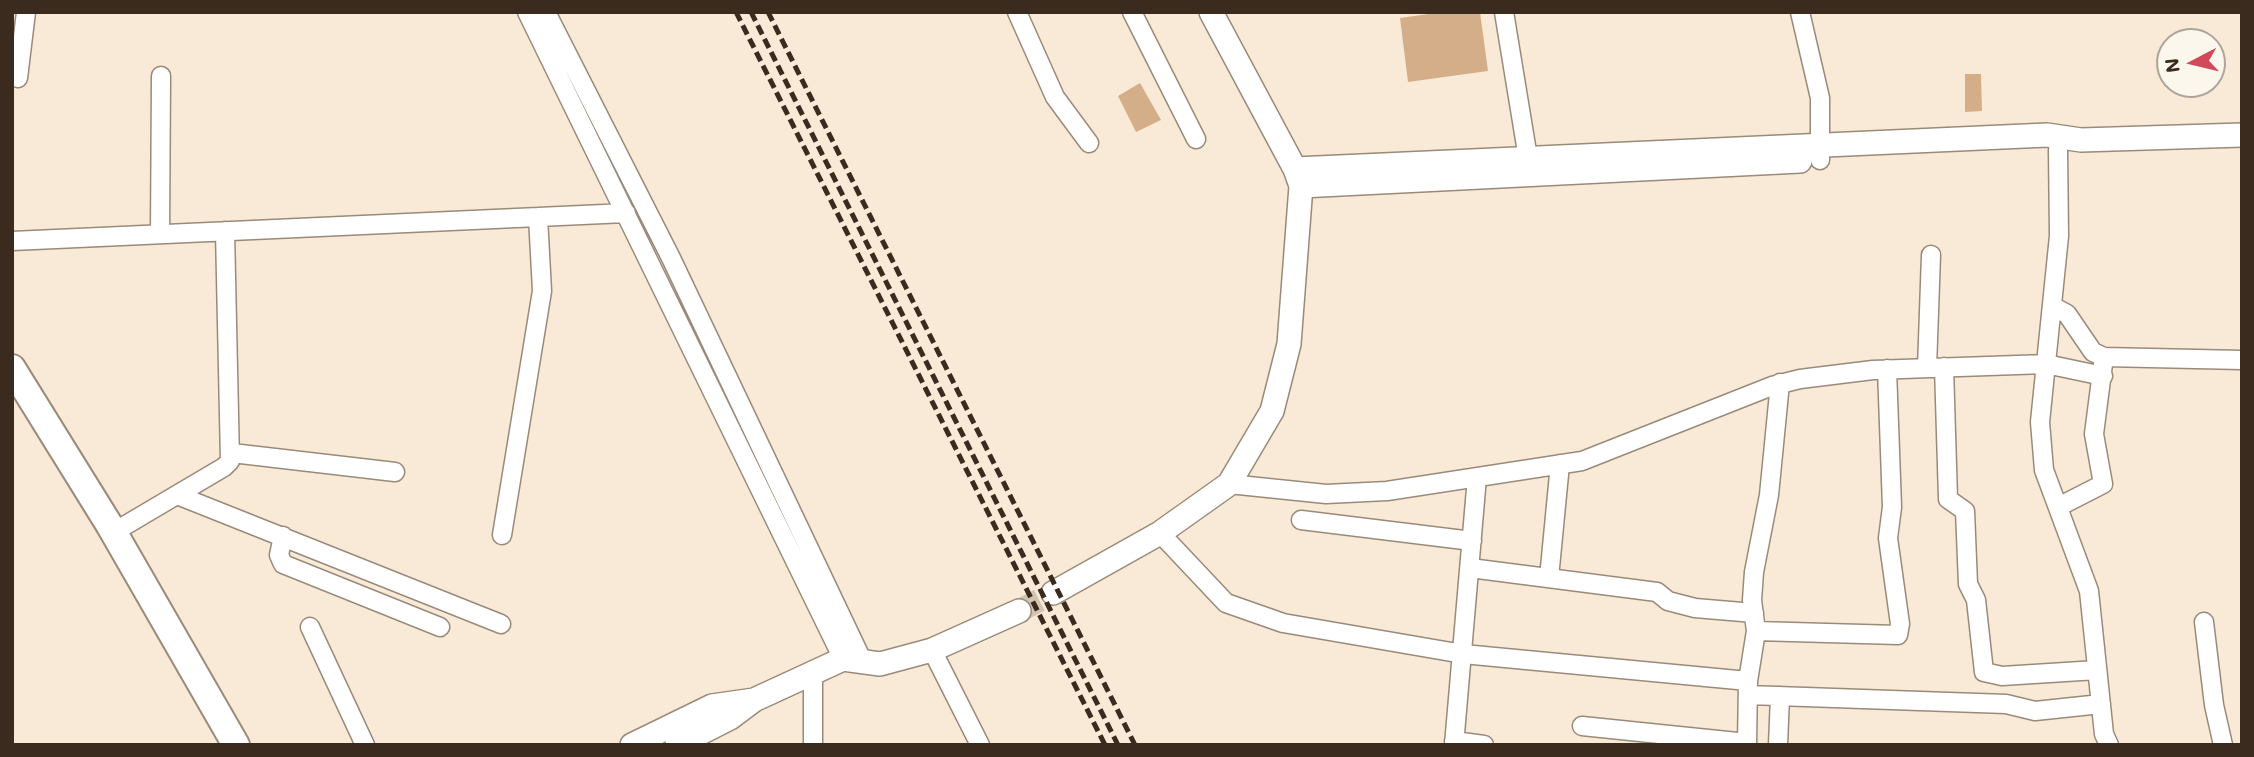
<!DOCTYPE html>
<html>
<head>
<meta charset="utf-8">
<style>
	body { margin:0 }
	#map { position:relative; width:2254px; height:757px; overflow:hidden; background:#f8ead7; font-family:Mali,sans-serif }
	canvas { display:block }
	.frame { position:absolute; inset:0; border:14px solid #3b2a1e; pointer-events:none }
	.north { position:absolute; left:2156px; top:28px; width:70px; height:70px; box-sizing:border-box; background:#fbf7ec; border:2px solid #aea59a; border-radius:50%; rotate:263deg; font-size:19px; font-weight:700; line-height:28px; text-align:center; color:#3b2a1e }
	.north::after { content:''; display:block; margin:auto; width:24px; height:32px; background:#d1495b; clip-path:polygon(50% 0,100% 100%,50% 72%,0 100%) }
</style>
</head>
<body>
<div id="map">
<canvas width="2254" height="757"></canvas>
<div class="frame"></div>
<div class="north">N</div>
</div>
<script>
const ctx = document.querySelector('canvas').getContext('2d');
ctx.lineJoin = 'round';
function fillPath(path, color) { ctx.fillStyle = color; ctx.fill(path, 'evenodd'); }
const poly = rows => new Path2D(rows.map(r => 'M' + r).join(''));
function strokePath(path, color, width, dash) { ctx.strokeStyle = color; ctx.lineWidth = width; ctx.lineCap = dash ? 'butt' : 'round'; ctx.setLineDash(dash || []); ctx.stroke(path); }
fillPath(poly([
	[1443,12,1480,12,1488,71,1408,82,1400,18],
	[1965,74,1981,74,1982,111,1965,112],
	[1140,83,1161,120,1136,132,1118,96]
]), '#d4ae89');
strokePath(poly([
	[1019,611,1053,593]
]), '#d2c4b2', 23, [23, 11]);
const minor = poly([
	[527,12,843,659],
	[546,12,671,258,863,662],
	[1017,12,1055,97,1089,143],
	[1132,12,1196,139],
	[1504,12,1528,158],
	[1800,12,1820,98,1820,160],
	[18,78,26,12],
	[2058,150,2059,236,2040,422,2044,470,2089,591,2104,734,2109,745],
	[160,234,161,76],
	[12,241,626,213],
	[2052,306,2067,314,2093,352,2104,357,2242,360],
	[1944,367,1948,499,1965,511,1968,584,1976,600,1984,672,2002,676,2097,670],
	[1927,368,1931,255],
	[232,453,395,472],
	[1229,484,1326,494,1387,491,1582,461,1772,386,1800,379,1873,370,2046,364,2103,376],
	[177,495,501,624],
	[2058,507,2103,484,2094,434,2103,364],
	[1301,520,1472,541],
	[114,532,224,467,230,461,225,231],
	[1160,533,1226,603,1283,623,1463,654,1748,681],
	[502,535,542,291,538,217],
	[283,536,279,555,283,564,440,627],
	[1470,568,1657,592,1668,601,1695,608,1754,613],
	[1549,578,1560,464],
	[2204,622,2214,705,2223,745],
	[310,627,365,745],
	[1756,631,1898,635,1900,624,1888,538,1892,507,1887,369],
	[932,650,980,745],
	[1748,695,2006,704,2035,711,2101,704],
	[1582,726,1747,743],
	[1454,741,1484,745],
	[813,745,813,673],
	[1454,745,1477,477],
	[1747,745,1748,681,1756,631,1752,600,1754,572,1769,495,1780,383],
	[1778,745,1780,696]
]);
const major = poly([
	[1295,169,2047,135,2081,140,2242,135],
	[1301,186,1800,161],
	[1053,593,1160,533,1229,484,1272,411,1289,344,1301,186,1295,169,1211,12],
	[632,745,712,706,754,700],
	[677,745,730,718,754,700,843,659,880,664,932,650,1019,611]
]);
const highway = poly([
	[12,368,110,526,236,745]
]);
strokePath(minor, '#9a8a7a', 21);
strokePath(major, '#9a8a7a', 26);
strokePath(highway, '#9a8a7a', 30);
strokePath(minor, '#fff', 18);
strokePath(major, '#fff', 23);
strokePath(highway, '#fff', 26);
strokePath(poly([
	[736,12,1105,745],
	[751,12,1118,745],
	[768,12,1135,745]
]), '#3b2a1e', 5, [10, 5]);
</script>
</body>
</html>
